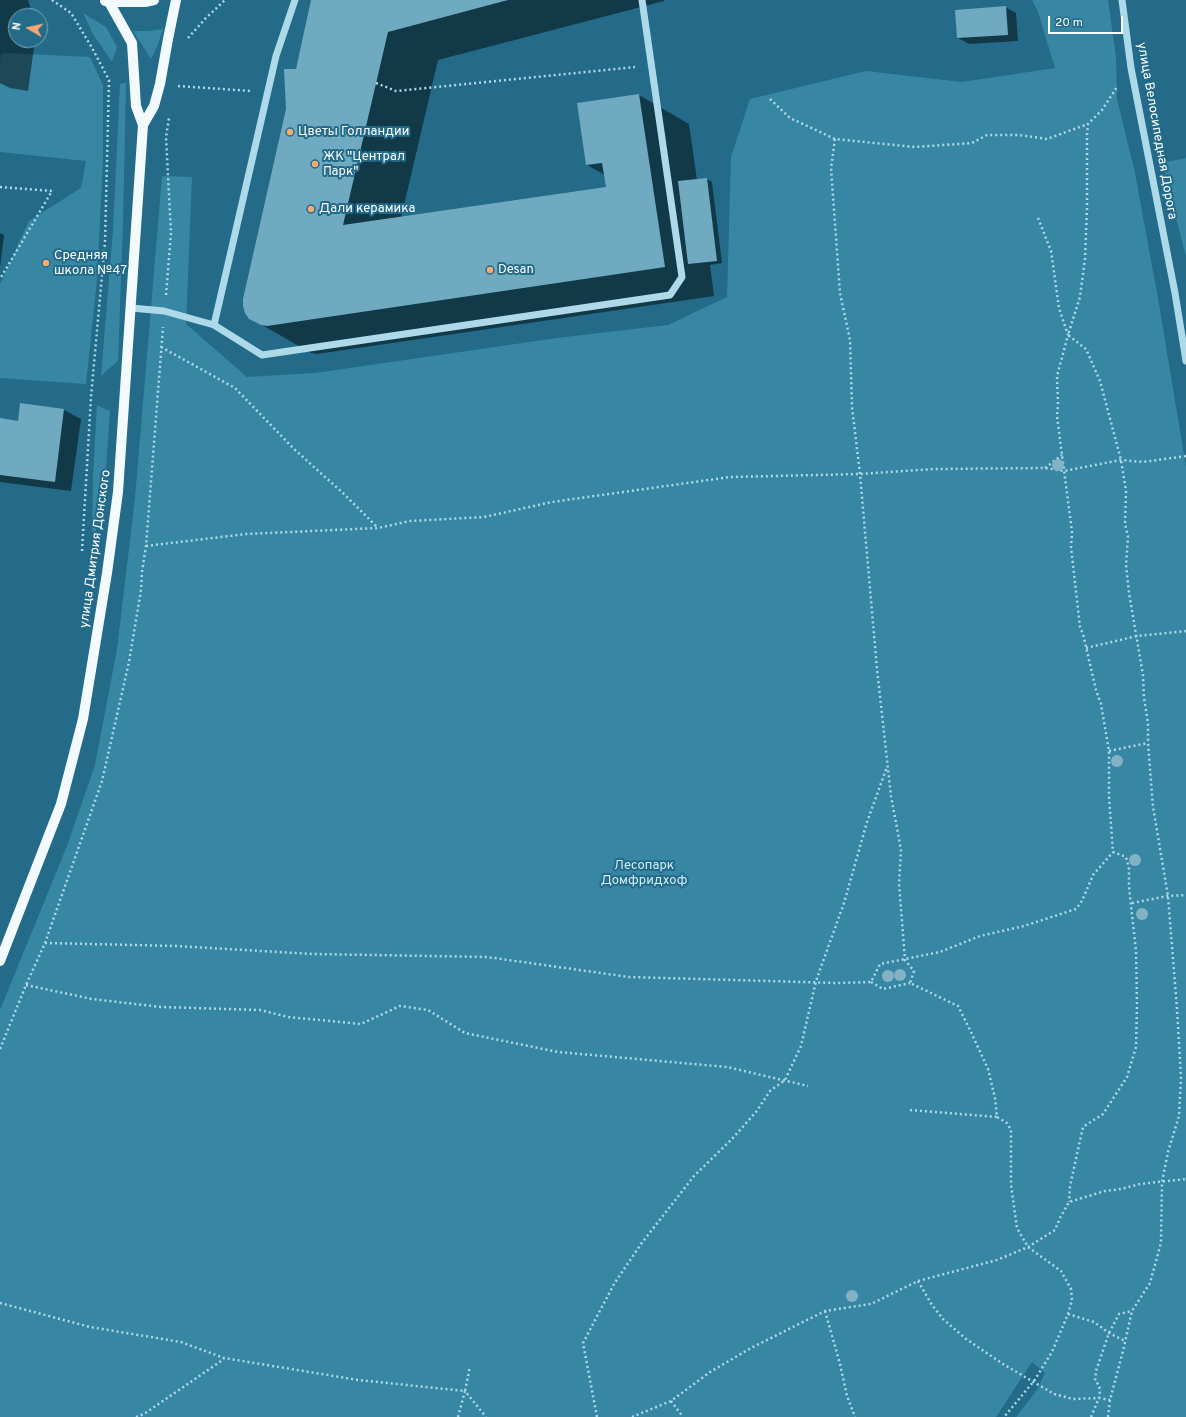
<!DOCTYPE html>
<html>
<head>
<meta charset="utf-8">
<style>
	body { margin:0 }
	#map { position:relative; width:1186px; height:1417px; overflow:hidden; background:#236b88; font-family:Overpass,sans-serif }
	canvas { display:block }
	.north { position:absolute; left:8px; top:8px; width:40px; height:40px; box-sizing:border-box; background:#236b88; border:1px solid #7ba6b8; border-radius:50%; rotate:279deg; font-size:11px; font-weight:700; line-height:16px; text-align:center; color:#fff }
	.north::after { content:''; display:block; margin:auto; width:14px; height:18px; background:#f5aa71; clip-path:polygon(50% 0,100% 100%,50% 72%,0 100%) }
	.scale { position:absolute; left:1048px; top:16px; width:75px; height:18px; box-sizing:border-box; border:2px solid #fff; border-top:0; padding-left:5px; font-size:12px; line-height:14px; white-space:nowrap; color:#fff; -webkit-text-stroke:3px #236b88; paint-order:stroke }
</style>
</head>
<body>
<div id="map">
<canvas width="1186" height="1417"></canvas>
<div class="north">N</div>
<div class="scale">20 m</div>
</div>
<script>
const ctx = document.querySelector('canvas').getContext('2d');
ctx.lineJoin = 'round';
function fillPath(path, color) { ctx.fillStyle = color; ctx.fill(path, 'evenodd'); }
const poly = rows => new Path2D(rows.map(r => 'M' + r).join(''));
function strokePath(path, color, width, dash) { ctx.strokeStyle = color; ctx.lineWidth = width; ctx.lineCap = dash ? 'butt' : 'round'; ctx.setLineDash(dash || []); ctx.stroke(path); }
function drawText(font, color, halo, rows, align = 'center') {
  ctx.font = font + ' Overpass,sans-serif'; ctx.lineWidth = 4; ctx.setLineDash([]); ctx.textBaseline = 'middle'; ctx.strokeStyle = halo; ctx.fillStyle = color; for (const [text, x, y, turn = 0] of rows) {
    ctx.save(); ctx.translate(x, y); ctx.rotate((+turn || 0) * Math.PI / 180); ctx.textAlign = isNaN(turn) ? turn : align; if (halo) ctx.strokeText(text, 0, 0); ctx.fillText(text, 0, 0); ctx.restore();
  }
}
fillPath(poly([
	[1032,0,1108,0,1116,57,1117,99,1135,173,1159,304,1186,467,1186,1417,1016,1417,1037,1390,1045,1373,1032,1362,996,1417,0,1417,0,1010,67,846,95,765,117,649,135,498,162,176,192,177,186,324,247,377,315,373,557,338,668,325,727,297,731,157,750,99,866,71,962,82,1055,68,1038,12],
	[83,13,106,27,117,47,112,62,93,34],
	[163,29,158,44,151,59,133,31,148,31],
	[6,53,90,57,103,85,103,160,97,280,86,384,0,378,0,284,29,221,81,188,86,161,0,152,0,63,1,54],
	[126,83,123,223,118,361,101,376,113,231,120,84],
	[1186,158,1186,257,1162,163],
	[97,405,110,411,103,509,92,542,93,478]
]), '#3787a4');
fillPath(poly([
	[0,0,28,0,33,16,16,16,16,40,35,40,28,91,10,88,0,83],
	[312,0,664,0,664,1,438,60,401,218,607,188,605,175,587,165,578,104,639,95,689,124,697,180,707,179,712,182,722,263,710,265,714,296,317,354,311,353,250,318,296,70],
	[1005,7,1016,13,1018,41,969,44,958,38],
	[0,233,4,235,0,268],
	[21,404,64,410,81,419,71,491,0,482,0,419,18,422]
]), '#0007');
fillPath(poly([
	[311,0,508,0,388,32,343,225,606,187,602,163,586,165,577,103,639,94,665,267,267,326,261,325,249,319,245,313,243,306,243,299,286,109,284,69,296,69],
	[1006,6,1008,35,957,38,955,10],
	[707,178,717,261,688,264,678,181],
	[20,403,64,409,55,482,0,475,0,418,18,421]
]), '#70aac0');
strokePath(poly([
	[52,0,71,13,91,46,109,80,105,242,91,397,82,551],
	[188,38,205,19,225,0],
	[376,83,396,91,635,67],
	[178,86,251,91],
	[770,99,790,118,835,139,915,147,972,143,987,135,1019,135,1047,139,1088,124],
	[835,139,831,168,840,293,850,340,852,407,860,474,877,669,891,796,901,850,899,883,905,960,914,971,910,983,958,1006,971,1032,988,1069,995,1098,997,1117,1007,1123,1011,1130,1011,1185,1017,1228,1028,1247,1061,1271,1071,1289,1072,1300,1068,1314,1052,1352,1034,1381,1004,1417],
	[0,187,52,191,0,279],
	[1038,218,1051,251,1059,308,1068,335,1057,376,1058,405,1057,416,1072,532,1071,547,1080,627,1083,634,1096,690,1101,704,1109,751,1109,797,1113,852,1126,857,1129,869,1129,887,1136,951,1137,1003,1136,1047,1127,1077,1103,1114,1083,1127,1070,1186,1069,1202],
	[166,295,171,233,166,137,169,118],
	[161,347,235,388,294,449,344,494,378,528],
	[1045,468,1062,455],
	[146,546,246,534,378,528,410,521,484,517,552,502,730,477,860,474,934,469,1045,468,1064,471,1121,460,1143,462,1186,456],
	[1086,648,1137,636,1186,631],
	[1109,751,1148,743],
	[1132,903,1168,896,1186,895],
	[45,943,176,946,313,954,487,957,629,977,837,983,871,982,880,964,940,952,980,936,1024,926,1076,909,1082,901,1093,875,1113,852],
	[871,982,883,989,910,983],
	[26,985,92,999,161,1007,260,1010,288,1017,361,1024,400,1006,428,1010,465,1033,558,1052,727,1067,808,1086],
	[0,1049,26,985,45,943,102,781,129,662,141,590,142,572,146,546,163,327],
	[910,1110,997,1117],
	[918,1281,932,1305,943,1319,966,1339,1003,1364,1054,1394,1073,1399,1099,1398,1110,1400],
	[0,1303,90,1327,181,1342,224,1358,358,1380,465,1391,470,1366],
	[825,1311,840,1364,847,1396,855,1417],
	[1068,1314,1094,1322,1109,1333,1125,1341],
	[671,1401,683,1417],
	[136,1417,144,1414,224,1359],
	[458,1417,465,1391,486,1417],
	[597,1417,583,1343,614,1284,641,1244,694,1176,731,1140,756,1112,770,1091,785,1080,801,1046,816,981,844,903,867,822,887,767],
	[632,1417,671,1401,710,1372,751,1348,825,1311,871,1304,918,1281,997,1260,1028,1247,1055,1230,1060,1218,1069,1202,1105,1191,1121,1189,1140,1184,1186,1179],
	[1091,1417,1099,1398,1100,1391,1099,1385,1095,1381,1096,1371,1109,1333,1119,1314,1132,1311],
	[1108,1417,1110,1400,1123,1351,1132,1311,1150,1283,1161,1243,1162,1182,1168,1152,1179,1116,1181,1078,1177,1009,1168,896,1153,807,1148,743,1148,723,1144,698,1143,675,1129,593,1126,565,1128,537,1125,524,1126,491,1121,460,1100,381,1086,349,1068,335,1080,297,1085,259,1087,209,1087,134,1088,124,1102,110,1117,87]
]), '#aed9e9', 2.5, [2, 3]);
strokePath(poly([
	[1122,0,1131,68,1175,293,1186,361],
	[131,308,164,311,214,325,262,355,670,295,682,277,642,0],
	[214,325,276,56,295,0]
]), '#aed9e9', 7);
strokePath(poly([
	[105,1,109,2,145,2,154,0],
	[109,2,132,43,136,106,143,125],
	[0,961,61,804,83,719,107,573,118,492,143,125,154,106,160,84,168,39,176,0]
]), '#f2fafe', 10);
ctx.fillStyle = '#83b2c5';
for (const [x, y] of [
	[1058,465],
	[1117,761],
	[1135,860],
	[1142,914],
	[900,975],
	[888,976],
	[852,1296]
]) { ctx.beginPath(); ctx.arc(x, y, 6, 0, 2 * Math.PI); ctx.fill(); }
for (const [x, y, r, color] of [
	[290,132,4,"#f5aa71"],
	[315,164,4,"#f5aa71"],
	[311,209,4,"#f5aa71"],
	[46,263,4,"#f5aa71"],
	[490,270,4,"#f5aa71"]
]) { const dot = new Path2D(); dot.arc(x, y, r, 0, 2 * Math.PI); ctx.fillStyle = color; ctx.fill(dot); strokePath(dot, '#236b88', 1.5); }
drawText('13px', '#fff', '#236b88', [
	["улица Велосипедная Дорога",1156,131,80],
	["улица Дмитрия Донского",96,549,-82]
]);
drawText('13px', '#fff', '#236b88', [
	["Цветы Голландии",298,132],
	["ЖК \"Централ",323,157],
	["Парк\"",323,172],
	["Дали керамика",319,209],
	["Средняя",54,256],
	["школа №47",54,271],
	["Desan",498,270]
], 'left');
drawText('13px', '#d2edf7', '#236b88', [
	["Лесопарк",644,866],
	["Домфридхоф",644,881]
]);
</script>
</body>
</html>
